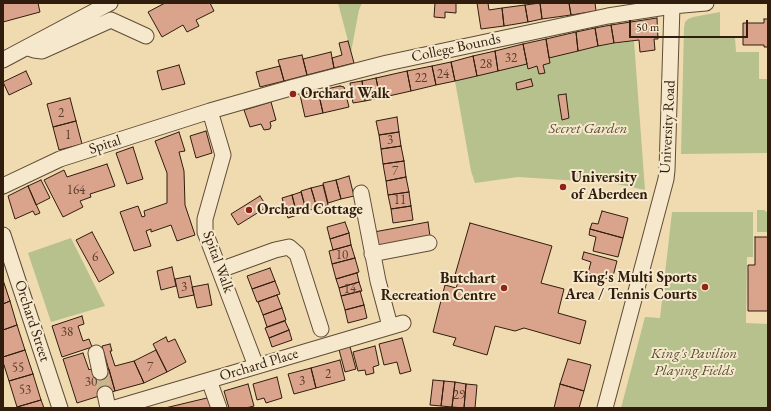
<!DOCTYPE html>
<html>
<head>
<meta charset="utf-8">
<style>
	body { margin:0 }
	#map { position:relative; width:771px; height:411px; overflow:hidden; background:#f0dbb0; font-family:"EB Garamond",serif }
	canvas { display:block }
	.frame { position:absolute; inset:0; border:4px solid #301d0d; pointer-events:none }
	.scale { position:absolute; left:629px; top:20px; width:119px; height:18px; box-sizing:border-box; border:2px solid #301d0d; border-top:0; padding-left:5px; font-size:12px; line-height:14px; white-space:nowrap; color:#301d0d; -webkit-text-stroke:3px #f5e8cc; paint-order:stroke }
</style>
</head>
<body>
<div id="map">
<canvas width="771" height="411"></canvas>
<div class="frame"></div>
<div class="scale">50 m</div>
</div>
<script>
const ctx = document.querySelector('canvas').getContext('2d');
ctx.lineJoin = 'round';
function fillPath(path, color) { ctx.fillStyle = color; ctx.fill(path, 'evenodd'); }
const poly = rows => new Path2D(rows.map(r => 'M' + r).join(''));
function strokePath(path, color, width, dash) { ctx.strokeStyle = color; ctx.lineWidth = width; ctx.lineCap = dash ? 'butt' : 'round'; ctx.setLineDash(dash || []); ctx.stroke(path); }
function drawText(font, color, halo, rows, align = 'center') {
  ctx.font = font + ' "EB Garamond",serif'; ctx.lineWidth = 4; ctx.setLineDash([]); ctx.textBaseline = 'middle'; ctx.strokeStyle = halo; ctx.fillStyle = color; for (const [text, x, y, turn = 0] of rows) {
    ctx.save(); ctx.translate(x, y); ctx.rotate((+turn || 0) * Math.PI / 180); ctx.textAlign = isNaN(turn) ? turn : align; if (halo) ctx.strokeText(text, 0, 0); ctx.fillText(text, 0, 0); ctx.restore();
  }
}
fillPath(poly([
	[338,3,362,3,359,10,351,52],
	[720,12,720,37,735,37,736,52,759,52,759,79,767,79,767,82,768,82,768,202,767,153,681,154,684,28,685,22,688,19,693,17],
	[634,41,645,190,612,183,518,177,475,183,471,171,455,81,527,64,528,69,537,66,545,73,543,65,549,58,598,46],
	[757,210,764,210,768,213,768,232,757,232],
	[672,212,753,212,753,257,747,257,746,323,768,324,768,408,621,408,645,317,660,318],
	[71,238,105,306,51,322,28,253]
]), '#b7c18d');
const building = poly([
	[3,3,38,3,40,12,3,22,3,3],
	[165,3,210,3,214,11,196,20,199,26,187,32,183,25,162,37,148,12,165,3],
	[435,3,469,3,456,3,456,13,445,12,445,18,434,17,435,3],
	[477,3,488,3,489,10,502,8,504,26,481,29,477,3],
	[540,3,569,3,571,15,542,19,540,3],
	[540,3,542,19,528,22,525,5,540,3],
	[569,3,595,3,596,11,571,15,569,3],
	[525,5,528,22,504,26,502,8,525,5],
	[657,18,658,39,654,39,655,50,640,52,639,40,614,43,611,25,657,18],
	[764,19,768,19,768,47,764,47,764,45,743,45,743,23,764,23,764,19],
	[611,25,614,43,598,46,595,28,611,25],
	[595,28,598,46,578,51,576,32,595,28],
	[576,32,578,51,549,58,546,39,576,32],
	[546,39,550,63,543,65,545,73,539,74,537,66,528,69,523,44,546,39],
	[348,41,354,63,334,68,332,58,342,55,339,43,348,41],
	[523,44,527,64,498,71,495,51,523,44],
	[495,51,498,71,477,76,473,56,495,51],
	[331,52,334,68,307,75,303,59,331,52],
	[302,55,307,75,284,81,278,60,302,55],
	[473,56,477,76,455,81,451,62,473,56],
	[451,62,455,81,436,85,432,66,451,62],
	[179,65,185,84,162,90,157,71,179,65],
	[280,66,284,81,260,87,256,72,280,66],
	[432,66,436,85,411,91,407,71,432,66],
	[26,71,32,84,9,95,3,82,26,71],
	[407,71,411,91,380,98,376,78,407,71],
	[376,78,380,98,365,101,362,81,376,78],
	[531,79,533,86,517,90,516,83,531,79],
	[362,81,365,101,353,103,350,83,362,81],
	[340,86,344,87,349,107,323,113,318,91,340,86],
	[318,91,323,113,305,117,300,95,318,91],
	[566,94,569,118,562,120,558,95,566,94],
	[70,98,76,121,53,127,47,104,70,98],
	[271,102,276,120,270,122,271,126,270,129,264,130,261,124,250,127,244,110,271,102],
	[397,117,399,132,379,135,376,121,397,117],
	[76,121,82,144,59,150,53,127,76,121],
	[206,131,212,153,196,158,190,136,206,131],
	[179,132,185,151,179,152,184,171,185,205,195,235,177,241,171,225,151,232,151,229,146,231,151,246,134,251,120,212,138,206,142,217,145,216,144,211,167,203,167,173,155,141,179,132],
	[399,132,401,146,381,149,379,135,399,132],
	[401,146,404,161,383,164,381,149,401,146],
	[133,147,143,179,127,184,116,153,133,147],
	[404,161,406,177,386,181,383,164,404,161],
	[107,164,115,186,90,194,91,197,80,201,83,207,63,217,44,180,64,170,67,177,107,164],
	[349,176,354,196,341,199,336,180,349,176],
	[406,177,409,192,388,195,386,181,406,177],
	[41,180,50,198,36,205,28,186,41,180],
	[336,180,341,199,328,203,323,183,336,180],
	[323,185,328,205,317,208,311,188,323,185],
	[28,186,40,213,35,215,33,211,15,219,8,196,28,186],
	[311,188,317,208,306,211,301,191,311,188],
	[301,192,307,212,297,215,292,195,301,192],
	[409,192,411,206,391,209,388,195,409,192],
	[292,195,297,215,288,218,282,198,292,195],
	[260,196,267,207,238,225,231,214,260,196],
	[411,206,413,220,393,223,391,209,411,206],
	[602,211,628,218,623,238,590,229,592,223,598,224,602,211],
	[345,222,349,233,330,239,327,227,345,222],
	[428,222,430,236,376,246,374,232,428,222],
	[470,223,552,246,541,283,564,289,558,313,586,321,580,344,524,328,515,331,495,326,487,355,453,345,456,338,433,332,445,285,456,288,460,277,455,275,470,223],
	[590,229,623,238,618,257,593,251,596,237,589,235,590,229],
	[92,232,114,273,99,282,76,240,92,232],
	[349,233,351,245,333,250,330,239,349,233],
	[755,237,768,237,768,311,748,311,748,265,755,265,755,237],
	[351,245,355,258,332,264,329,251,351,245],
	[584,252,617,261,612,280,588,273,591,262,582,259,584,252],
	[355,258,359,272,336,279,332,264,355,258],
	[172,267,176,286,161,290,157,271,172,267],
	[270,268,275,281,252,289,247,276,270,268],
	[357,273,359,282,339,288,336,279,357,273],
	[190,276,194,295,179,298,175,279,190,276],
	[3,280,10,301,3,304,3,280],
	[275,281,280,294,257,302,252,289,275,281],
	[359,282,362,291,341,296,339,288,359,282],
	[208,284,212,305,197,308,192,287,208,284],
	[360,291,364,305,345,310,341,296,360,291],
	[277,295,282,308,263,315,258,302,277,295],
	[10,301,17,325,3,330,3,304,10,301],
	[364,305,367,318,348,323,345,310,364,305],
	[282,308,286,320,267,327,263,315,282,308],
	[82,316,84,324,78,326,83,341,89,339,92,347,62,357,52,326,82,316],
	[285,321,289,330,269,338,265,328,285,321],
	[17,325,25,350,3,357,3,330,17,325],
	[289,330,292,340,272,347,269,338,289,330],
	[166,337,168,342,175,339,186,362,167,372,153,344,166,337],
	[402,338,411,371,400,374,397,362,384,365,379,344,402,338],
	[349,343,356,369,345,372,338,346,349,343],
	[110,344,112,351,110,351,115,366,134,361,144,383,115,391,102,346,110,344],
	[375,346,379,365,373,367,374,373,366,375,365,370,358,371,353,352,375,346],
	[25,350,33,374,9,381,3,362,3,357,25,350],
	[156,350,167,372,144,383,134,361,156,350],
	[83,353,89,370,90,369,96,373,109,369,115,391,77,403,63,359,83,353],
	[568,359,591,365,584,391,560,384,568,359],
	[340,360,345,380,316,388,311,368,340,360],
	[311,368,316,388,294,394,288,374,311,368],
	[33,374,41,400,17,407,9,381,33,374],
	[277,377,282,398,266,403,264,398,257,400,253,384,277,377],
	[433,380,444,381,441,406,430,405,433,380],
	[444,381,455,382,452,407,441,406,444,381],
	[455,382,466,384,464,408,452,407,455,382],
	[248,384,254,406,246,408,229,408,224,391,248,384],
	[466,384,477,385,475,408,464,408,466,384],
	[560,384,584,391,579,408,554,408,560,384],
	[211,397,214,408,165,408,211,397],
	[41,400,44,408,17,408,17,407,41,400]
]);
fillPath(building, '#daa38b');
strokePath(building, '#301d0d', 1);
strokePath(poly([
	[100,372,105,394]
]), '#cab58f', 15, [15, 8]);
const minor = poly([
	[28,48,34,50,42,51,111,20,146,36],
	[3,60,110,3],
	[210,111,223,155,205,219,205,232,256,366],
	[3,186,60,159,210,111,294,87,387,63,608,16,672,6,706,3],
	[361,193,378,281,390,326],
	[3,235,60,408],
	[372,254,429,243],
	[220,270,275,250,289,247,297,254,321,329],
	[96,353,100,372],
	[209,380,219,408],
	[105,394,108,408],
	[115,408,403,323],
	[605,408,666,179,667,170,672,6]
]);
strokePath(minor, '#604c36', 17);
strokePath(minor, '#f5e8cc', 15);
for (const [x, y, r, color] of [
	[293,94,4,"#8f2418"],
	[563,187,4,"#8f2418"],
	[249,210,4,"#8f2418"],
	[705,287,4,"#8f2418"],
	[504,288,4,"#8f2418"]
]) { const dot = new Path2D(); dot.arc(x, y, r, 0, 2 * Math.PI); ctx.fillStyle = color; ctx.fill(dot); strokePath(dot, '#f5e8cc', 1.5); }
drawText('13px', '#5a3e2c', null, [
	["32",511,58],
	["28",486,64],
	["24",443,74],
	["22",421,78],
	["2",61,113],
	["1",68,135],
	["3",390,140],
	["7",395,171],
	["164",76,190],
	["11",400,200],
	["10",342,255],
	["6",95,257],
	["3",184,287],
	["14",350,289],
	["38",67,332],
	["7",150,367],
	["55",18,368],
	["2",328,374],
	["3",302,381],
	["30",91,382],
	["53",25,390],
	["29",459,395]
]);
drawText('15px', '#301d0d', '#f5e8cc', [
	["College Bounds",456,48,-12],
	["University Road",668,127,-87],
	["Spital",105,145,-18],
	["Spital Walk",218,262,70],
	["Orchard Street",32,321,72],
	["Orchard Place",259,365,-17]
]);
drawText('bold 15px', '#301d0d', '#f5e8cc', [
	["Orchard Walk",301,94],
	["University",571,178],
	["of Aberdeen",571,195],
	["Orchard Cottage",257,210],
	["King's Multi Sports",697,278,"right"],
	["Area / Tennis Courts",697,295,"right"],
	["Butchart",496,279,"right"],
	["Recreation Centre",496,296,"right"]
], 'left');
drawText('italic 15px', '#584e33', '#f5e8cc', [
	["Secret Garden",588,129],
	["King's Pavilion",694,354],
	["Playing Fields",694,371]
]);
</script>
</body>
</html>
